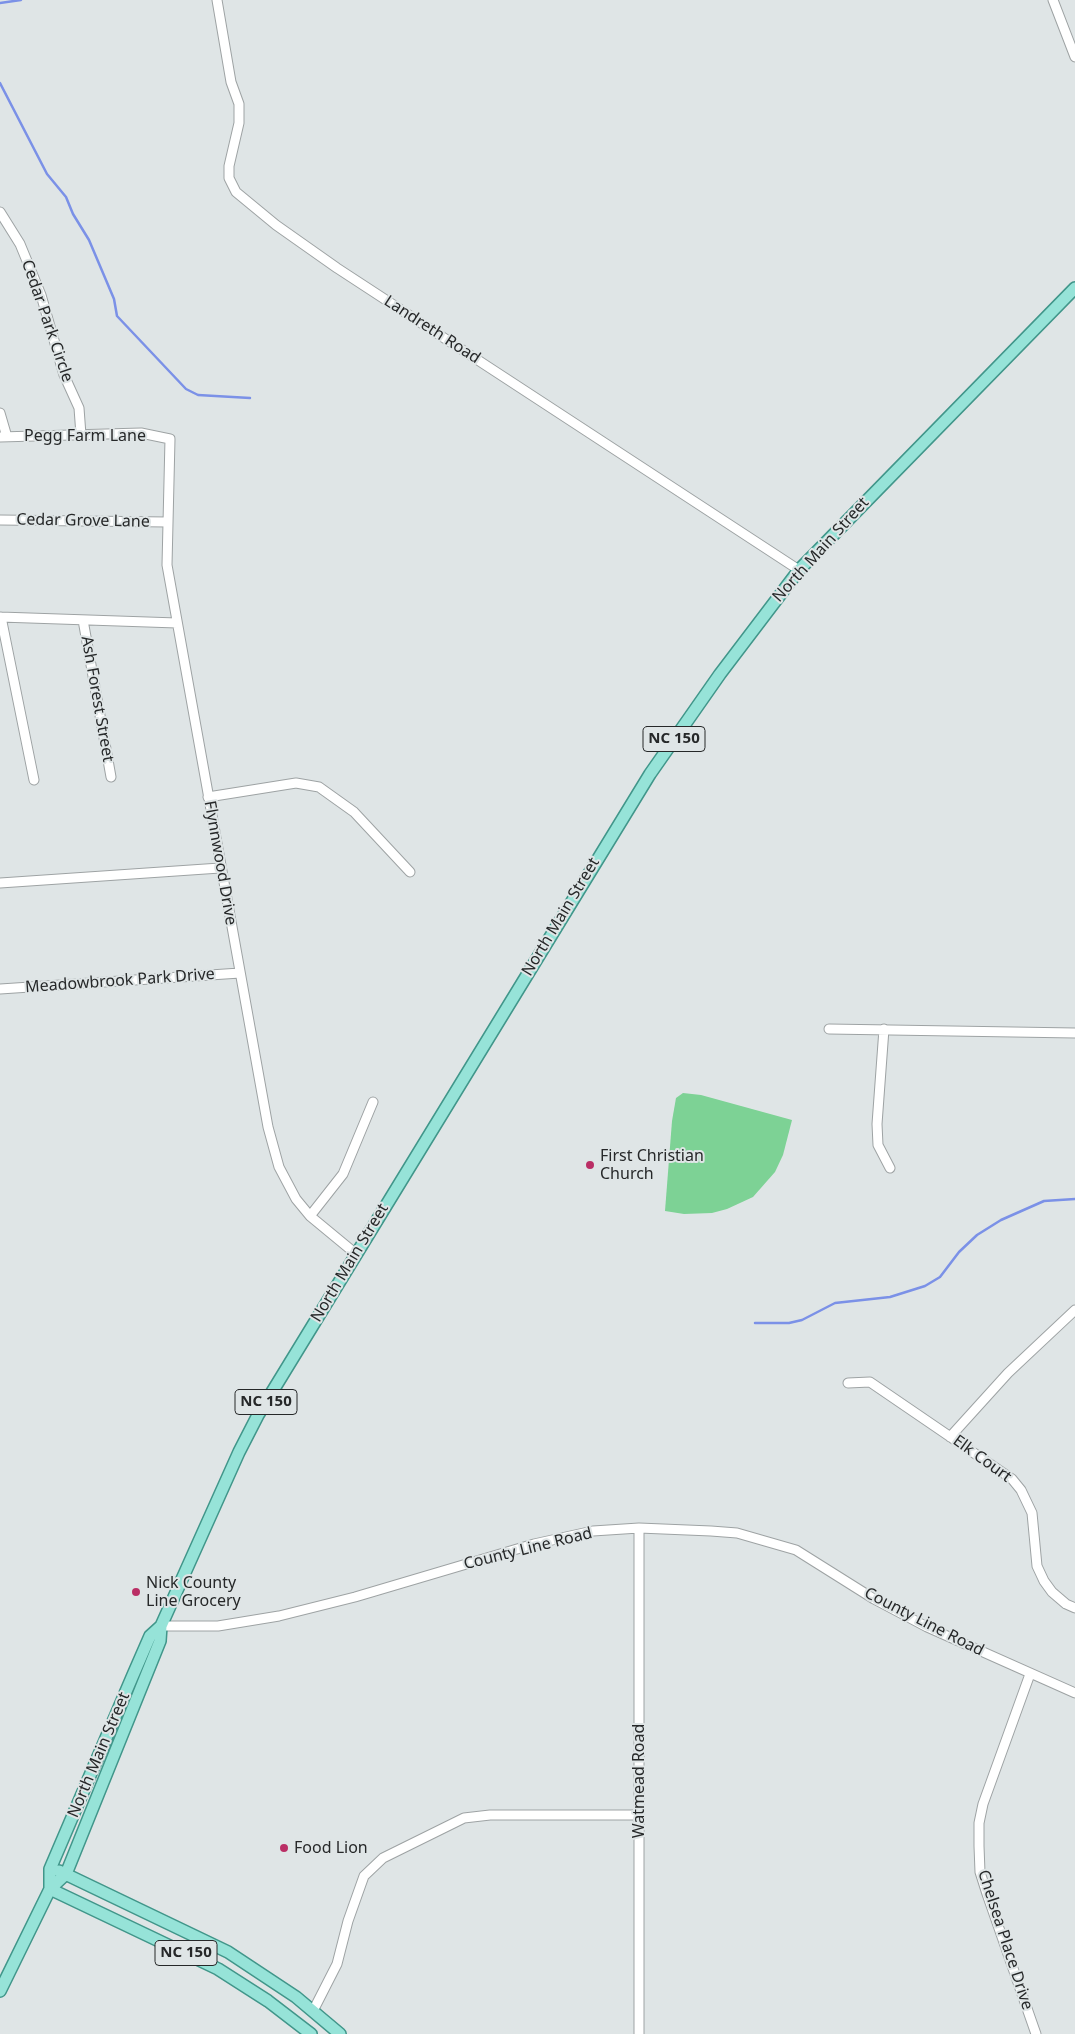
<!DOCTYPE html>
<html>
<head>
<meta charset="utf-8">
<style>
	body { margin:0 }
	canvas { display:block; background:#dfe5e6 }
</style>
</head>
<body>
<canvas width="1075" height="2034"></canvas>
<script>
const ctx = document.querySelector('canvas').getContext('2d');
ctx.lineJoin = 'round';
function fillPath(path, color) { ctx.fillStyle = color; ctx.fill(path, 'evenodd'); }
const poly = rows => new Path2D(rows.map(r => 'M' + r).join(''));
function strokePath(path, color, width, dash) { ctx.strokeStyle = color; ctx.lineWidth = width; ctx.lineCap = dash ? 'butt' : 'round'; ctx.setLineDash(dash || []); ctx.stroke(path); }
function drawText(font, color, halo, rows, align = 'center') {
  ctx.font = font + ' "Noto Sans",sans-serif'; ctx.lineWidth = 4; ctx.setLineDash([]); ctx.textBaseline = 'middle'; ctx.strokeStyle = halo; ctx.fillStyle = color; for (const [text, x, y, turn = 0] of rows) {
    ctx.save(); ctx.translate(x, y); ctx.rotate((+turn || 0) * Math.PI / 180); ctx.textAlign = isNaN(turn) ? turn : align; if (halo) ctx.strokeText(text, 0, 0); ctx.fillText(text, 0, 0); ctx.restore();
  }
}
fillPath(poly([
	[683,1093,701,1095,792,1120,783,1155,775,1172,753,1197,727,1209,712,1213,684,1214,665,1211,672,1121,676,1098]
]), '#7dd295');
strokePath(poly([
	[0,3,21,0],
	[0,83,47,174,66,197,73,214,89,240,114,299,117,316,186,389,198,395,250,398],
	[755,1323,789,1323,802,1320,835,1303,890,1297,925,1286,940,1277,959,1252,977,1235,1001,1220,1044,1201,1075,1199]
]), '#7b91e7', 2.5);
const minor = poly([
	[217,0,231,82,239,104,239,123,229,166,229,178,236,192,276,225,337,268,799,570],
	[1053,0,1075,57],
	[0,212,20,244,41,295,64,375,79,408,81,435],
	[0,413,7,437],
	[0,437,141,433,170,439,167,565,268,1127,279,1167,296,1199,310,1216,356,1254],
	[0,520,167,522],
	[0,617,177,623],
	[1,617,34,780],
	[83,620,111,777],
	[208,797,296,783,319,787,354,812,410,872],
	[0,883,220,868],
	[0,989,240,973],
	[829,1029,1075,1033],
	[884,1029,877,1124,878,1145,890,1168],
	[310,1216,343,1174,373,1102],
	[848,1383,870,1382,1012,1479,1021,1490,1032,1513,1037,1566,1044,1581,1052,1592,1066,1604,1075,1608],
	[950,1437,1008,1373,1075,1310],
	[639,1528,639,2034],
	[161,1626,218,1626,279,1616,355,1597,534,1544,593,1531,639,1528,711,1531,737,1533,796,1550,874,1599,927,1627,1075,1693],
	[1030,1674,983,1804,979,1823,979,1846,980,1872,987,1894,1036,2034],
	[313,2011,337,1964,348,1921,364,1876,383,1858,464,1818,490,1815,639,1815]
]);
const major = poly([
	[59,1871,228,1952,296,1997,340,2034],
	[50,1889,50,1869,133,1675,150,1636,161,1626,239,1452,258,1415,650,774,720,674,799,570,1075,288],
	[50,1889,218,1969,268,2001,311,2034],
	[0,1991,50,1889,66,1874,160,1641,161,1626]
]);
strokePath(minor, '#9ea3a4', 11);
strokePath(major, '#41968a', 14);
strokePath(minor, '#fff', 9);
strokePath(major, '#96e3d8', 11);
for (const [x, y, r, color] of [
	[590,1165,5,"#ba2e65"],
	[136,1592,5,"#ba2e65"],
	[284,1848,5,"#ba2e65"]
]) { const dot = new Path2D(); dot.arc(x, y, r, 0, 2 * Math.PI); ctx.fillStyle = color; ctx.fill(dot); strokePath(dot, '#dfe5e6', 2); }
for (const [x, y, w] of [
	[674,739,62],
	[266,1402,62],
	[186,1953,62]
]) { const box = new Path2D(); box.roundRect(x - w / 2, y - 12.5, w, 25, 4); ctx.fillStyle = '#dfe5e6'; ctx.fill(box); strokePath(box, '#262829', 1); }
drawText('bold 15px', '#262829', null, [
	["NC 150",674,739],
	["NC 150",266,1402],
	["NC 150",186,1953]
]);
drawText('16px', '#262829', '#dfe5e6', [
	["Cedar Park Circle",47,321,71],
	["Landreth Road",432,330,33],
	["Pegg Farm Lane",85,436],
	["Cedar Grove Lane",83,521,1],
	["North Main Street",821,550,-48],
	["Ash Forest Street",97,699,80],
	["Flynnwood Drive",220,863,80],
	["North Main Street",561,917,-59],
	["Meadowbrook Park Drive",120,981,-4],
	["North Main Street",350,1263,-59],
	["Elk Court",982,1459,36],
	["County Line Road",528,1549,-14],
	["County Line Road",924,1622,27],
	["North Main Street",99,1755,-67],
	["Watmead Road",639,1781,-90],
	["Chelsea Place Drive",1005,1940,72]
]);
drawText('16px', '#262829', '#dfe5e6', [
	["First Christian",600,1156],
	["Church",600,1174],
	["Nick County",146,1583],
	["Line Grocery",146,1601],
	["Food Lion",294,1848]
], 'left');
</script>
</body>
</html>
